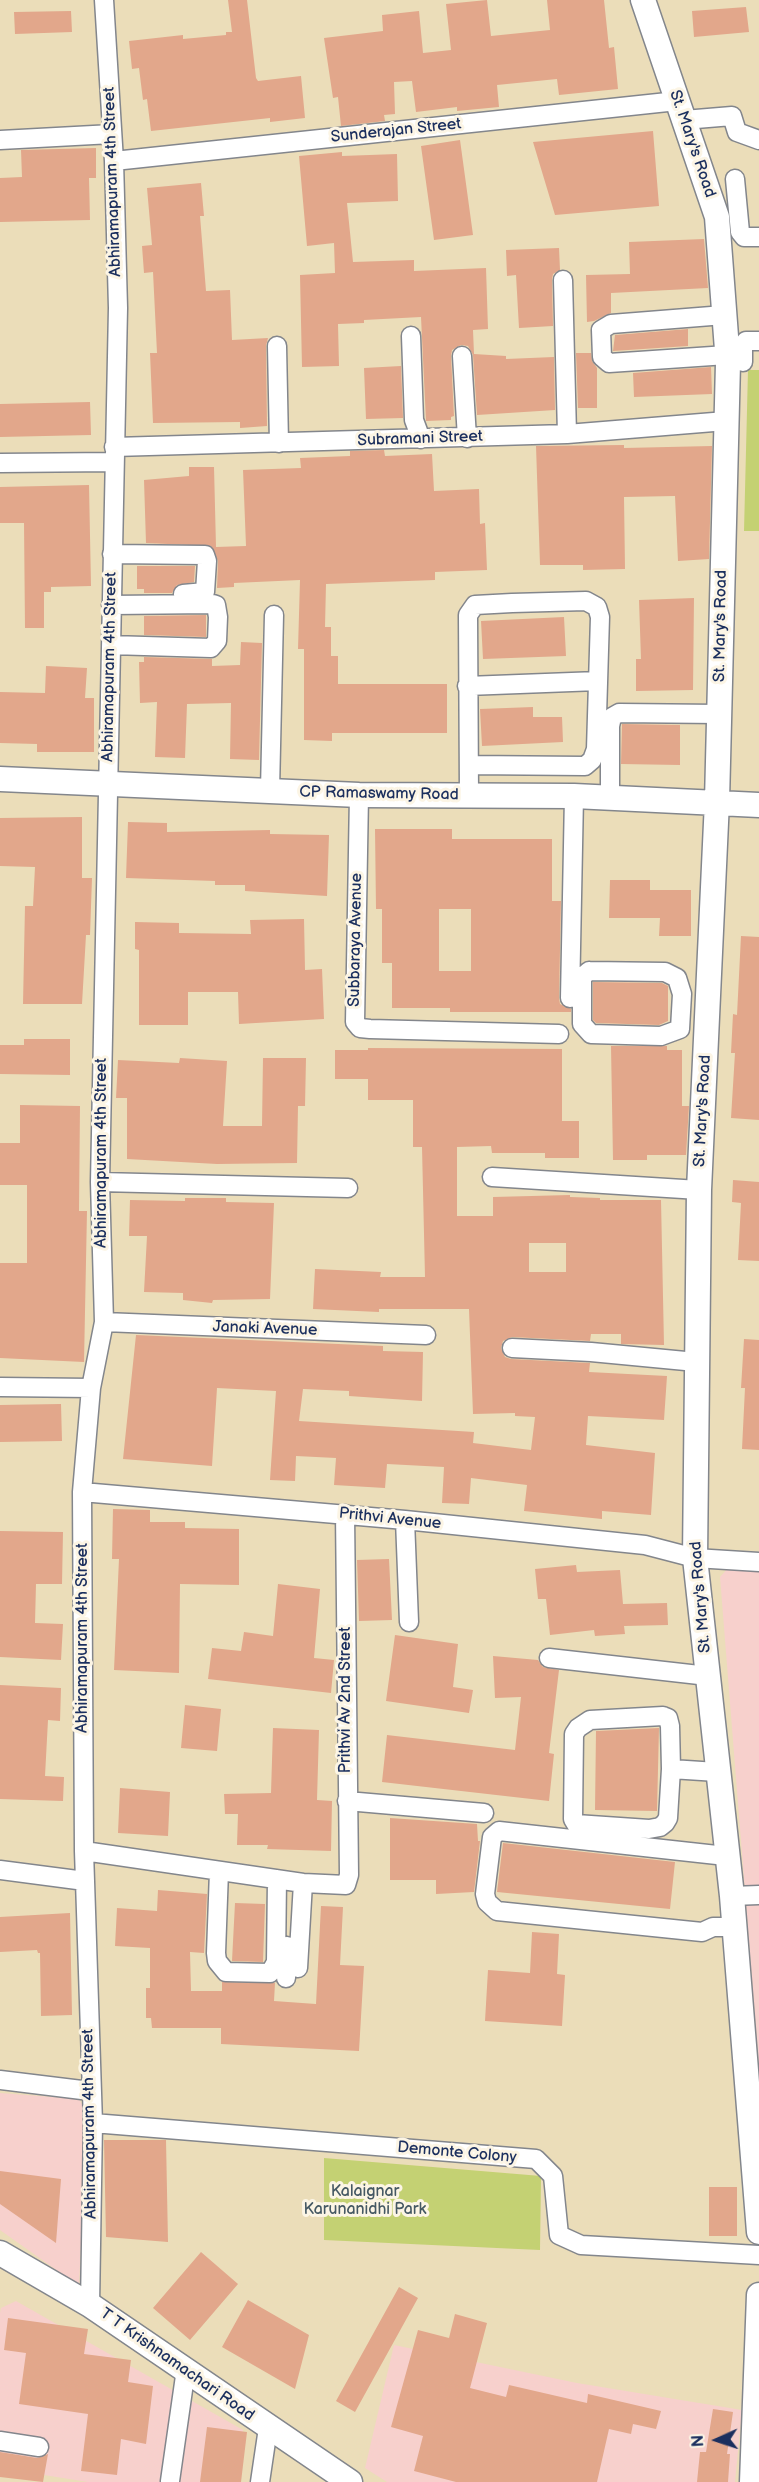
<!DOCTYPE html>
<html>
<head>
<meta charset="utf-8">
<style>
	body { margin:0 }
	#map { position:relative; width:759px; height:2482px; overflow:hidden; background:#ebddb9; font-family:"Balsamiq Sans",sans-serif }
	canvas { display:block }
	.north { position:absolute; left:687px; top:2410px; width:60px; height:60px; -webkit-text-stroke:4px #fcf5e5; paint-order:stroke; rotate:267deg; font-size:16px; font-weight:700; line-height:24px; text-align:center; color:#1b2f5e }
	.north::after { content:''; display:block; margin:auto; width:21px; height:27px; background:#1b2f5e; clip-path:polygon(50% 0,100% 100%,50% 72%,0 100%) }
</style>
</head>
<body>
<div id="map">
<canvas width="759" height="2482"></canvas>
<div class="north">N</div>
</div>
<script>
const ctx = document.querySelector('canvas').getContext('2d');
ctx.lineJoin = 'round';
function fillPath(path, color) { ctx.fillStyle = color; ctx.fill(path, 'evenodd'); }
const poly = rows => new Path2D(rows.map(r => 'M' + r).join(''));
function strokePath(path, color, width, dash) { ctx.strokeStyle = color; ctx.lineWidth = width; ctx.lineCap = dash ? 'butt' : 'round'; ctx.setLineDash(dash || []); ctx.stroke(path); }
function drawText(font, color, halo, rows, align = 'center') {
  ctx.font = font + ' "Balsamiq Sans",sans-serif'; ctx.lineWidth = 6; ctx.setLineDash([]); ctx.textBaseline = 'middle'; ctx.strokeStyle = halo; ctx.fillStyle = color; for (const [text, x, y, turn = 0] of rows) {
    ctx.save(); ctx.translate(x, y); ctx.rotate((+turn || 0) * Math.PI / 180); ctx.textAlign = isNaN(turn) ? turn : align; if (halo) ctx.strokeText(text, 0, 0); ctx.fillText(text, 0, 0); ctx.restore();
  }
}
fillPath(poly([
	[730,1566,759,1567,759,2067,720,1577],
	[0,2093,79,2099,87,2114,79,2286,0,2230],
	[16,2301,243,2430,233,2482,88,2482,0,2468,0,2313,1,2308],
	[394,2345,577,2383,742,2410,735,2482,387,2482,365,2468]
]), '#f7d0cc');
fillPath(poly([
	[748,370,759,370,759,531,744,531],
	[324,2158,541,2176,540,2250,324,2240]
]), '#c4d173');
fillPath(poly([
	[228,0,247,0,256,78,258,81,301,76,305,118,270,122,270,118,151,131,147,99,143,100,139,68,132,69,129,41,183,35,183,39,226,35,226,32,232,32],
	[487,0,491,36,550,30,547,0,604,0,609,48,614,47,618,89,559,95,557,79,497,85,499,107,457,111,457,107,416,112,412,81,394,82,395,114,384,115,385,121,341,126,338,97,333,98,324,38,383,31,382,15,419,11,423,53,451,50,446,4],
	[746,7,749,32,694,37,692,11],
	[71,11,72,32,15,34,14,12],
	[653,131,659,206,555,215,533,142],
	[460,140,473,235,434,240,421,146],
	[96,148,96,178,89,178,90,220,0,222,0,178,22,177,21,150],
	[342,152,342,156,397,154,398,201,347,203,353,262,414,260,414,271,486,268,488,329,473,330,474,354,506,356,506,359,554,357,555,410,477,415,473,355,468,346,461,345,452,350,451,356,454,416,451,417,451,420,426,421,421,317,364,320,364,323,338,324,339,366,302,367,300,275,335,273,334,243,307,246,299,156],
	[201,183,204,216,200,216,206,291,230,290,232,340,268,338,266,346,267,426,240,428,240,422,153,423,150,353,157,353,153,272,144,273,142,246,152,245,147,188],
	[704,239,708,288,611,293,611,313,594,321,587,322,586,275,630,274,629,242],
	[559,248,560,270,553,274,552,280,553,326,519,328,516,275,507,276,506,250],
	[688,329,688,346,613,351,615,335],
	[576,353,591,353,592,361,597,368,597,408,578,408],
	[401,366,403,418,366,419,364,368],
	[711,367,712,394,634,397,633,373],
	[90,402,91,435,0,437,0,404],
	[624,445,624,448,712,446,709,559,678,561,675,496,624,497,625,569,583,570,583,565,540,565,536,446],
	[384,450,385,456,432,454,434,491,479,489,480,524,485,523,487,570,435,572,435,580,326,584,325,627,331,627,331,656,338,656,338,684,447,684,447,733,332,733,332,741,304,740,304,649,298,649,300,580,234,583,234,587,217,588,218,561,211,546,146,543,144,480,189,476,189,467,214,467,216,547,246,546,243,470,301,468,300,458,350,456,350,451],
	[89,485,91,586,51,587,51,592,44,592,44,628,25,628,24,523,0,523,0,487],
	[137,566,195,566,194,582,177,585,172,593,144,593,144,589,137,589],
	[694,598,693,690,636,691,636,659,641,659,639,600],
	[206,615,206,637,144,635,144,616],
	[564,617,566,656,483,659,481,621],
	[241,642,262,643,259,760,230,759,231,703,187,704,185,758,155,757,157,702,140,703,139,662,144,662,144,657,212,659,212,666,240,665],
	[46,666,87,668,85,698,94,698,94,752,37,752,37,744,0,743,0,692,45,693],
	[533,707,533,717,562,717,563,742,482,746,480,709],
	[622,724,680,725,680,765,621,764],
	[82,817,82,878,92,878,90,935,86,935,82,1004,23,1004,25,906,33,906,35,867,0,866,0,818],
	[128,822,167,823,167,832,270,830,270,834,329,835,327,896,245,891,245,885,215,885,215,881,126,878],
	[375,829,452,829,452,839,552,839,552,901,561,901,559,998,560,1004,571,1009,571,1012,450,1012,450,1008,392,1008,392,963,382,963,382,909,376,909],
	[439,909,471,909,471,971,439,971],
	[610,880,650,880,650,890,691,890,691,936,659,936,660,918,609,918],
	[304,919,305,970,322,969,324,1019,239,1024,238,992,188,992,188,1025,139,1025,139,950,135,949,135,922,179,923,179,933,251,934,250,920],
	[741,936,759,937,759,1120,731,1118,735,1053,731,1053,733,1014,737,1015],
	[593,982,662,983,668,986,668,1021,659,1025,596,1023,593,1020],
	[24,1039,70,1039,70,1075,0,1074,0,1045,24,1045],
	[611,1046,667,1046,667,1050,682,1050,682,1106,689,1106,686,1155,647,1155,647,1160,613,1160],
	[368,1048,562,1049,562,1121,579,1121,579,1158,545,1158,545,1153,492,1153,491,1146,457,1147,457,1216,493,1216,493,1197,570,1195,570,1197,600,1198,600,1200,661,1200,664,1345,621,1344,621,1334,591,1334,590,1341,512,1337,503,1341,501,1348,505,1357,511,1359,590,1363,589,1372,667,1376,664,1420,588,1416,586,1445,655,1453,651,1515,602,1511,602,1519,524,1511,527,1485,471,1478,469,1504,442,1503,444,1467,387,1464,385,1488,334,1485,336,1458,296,1456,295,1481,270,1480,276,1391,217,1388,212,1466,123,1459,136,1335,383,1346,383,1351,423,1352,422,1401,349,1396,349,1391,303,1389,299,1421,474,1432,473,1443,531,1450,535,1417,515,1416,515,1413,473,1414,469,1309,379,1309,379,1312,313,1309,315,1269,381,1272,380,1277,425,1277,422,1147,413,1147,413,1100,368,1100,368,1079,335,1079,335,1050,368,1050],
	[529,1243,566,1243,566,1272,529,1272],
	[180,1058,227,1061,223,1126,262,1126,263,1058,306,1058,305,1106,298,1106,297,1163,217,1164,127,1159,127,1098,116,1098,118,1060,179,1063],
	[20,1105,80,1106,79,1211,87,1211,84,1362,0,1358,0,1263,27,1263,27,1185,0,1185,0,1143,20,1143],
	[733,1180,759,1182,759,1261,738,1260,741,1203,732,1202],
	[185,1198,226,1198,226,1202,274,1203,270,1299,213,1300,212,1303,183,1300,183,1293,144,1292,147,1236,129,1236,130,1200,185,1201],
	[744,1339,759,1340,759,1450,742,1449,745,1388,741,1388],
	[61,1404,62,1441,0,1442,0,1405],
	[113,1509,150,1510,150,1522,185,1522,185,1528,239,1529,239,1585,180,1584,179,1673,114,1670,119,1559,112,1559],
	[0,1531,63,1532,62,1584,36,1584,35,1623,63,1624,61,1660,0,1657],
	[389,1559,392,1620,359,1621,357,1560],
	[576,1565,577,1572,620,1570,623,1604,667,1603,668,1625,624,1626,625,1634,595,1636,594,1630,550,1635,546,1599,538,1599,535,1569],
	[278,1584,320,1589,314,1658,334,1660,331,1693,208,1679,212,1648,241,1651,244,1632,273,1636],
	[395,1635,458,1644,453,1687,473,1690,469,1713,386,1701],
	[493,1656,538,1660,543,1667,559,1670,549,1753,554,1754,549,1801,382,1782,387,1735,515,1750,521,1697,495,1698],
	[0,1685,61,1688,60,1721,48,1720,45,1776,64,1777,63,1801,0,1799],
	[185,1705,221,1709,217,1751,181,1748],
	[273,1728,319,1730,317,1800,332,1801,331,1851,267,1849,268,1845,237,1845,238,1814,225,1814,224,1794,271,1793],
	[659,1728,657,1811,595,1810,596,1731],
	[120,1788,170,1792,168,1836,118,1833],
	[390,1818,477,1824,478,1841,480,1841,474,1892,436,1894,436,1880,390,1880],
	[503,1843,675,1862,670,1909,497,1892],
	[158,1890,207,1894,204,1953,190,1952,191,1991,222,1991,222,1982,275,1983,274,2001,316,2004,321,1906,343,1907,340,1965,364,1966,359,2051,221,2044,221,2028,152,2028,151,2018,146,2018,146,1988,150,1988,150,1948,115,1946,117,1908,157,1911],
	[235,1903,265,1904,263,1962,232,1961],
	[70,1913,72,2015,41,2016,40,1953,38,1953,37,1950,0,1952,0,1917],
	[532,1932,559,1934,557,1974,565,1975,562,2026,485,2021,488,1970,530,1973],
	[104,2140,166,2140,168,2242,106,2237],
	[0,2171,61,2179,56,2243,0,2204],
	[709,2187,737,2187,737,2236,709,2236],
	[201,2252,238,2284,190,2340,153,2308],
	[399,2287,418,2298,355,2412,336,2401],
	[248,2300,309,2335,295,2389,222,2347],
	[455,2314,487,2323,470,2388,506,2397,509,2385,587,2403,588,2394,661,2411,656,2429,633,2424,631,2434,609,2429,597,2482,456,2482,414,2471,423,2436,391,2427,418,2330,449,2338],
	[8,2318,88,2329,84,2354,131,2360,128,2382,153,2386,146,2444,121,2439,117,2475,81,2471,88,2414,19,2404,26,2353,4,2350],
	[713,2409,733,2412,727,2454,730,2454,728,2482,697,2482,700,2452,706,2452],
	[207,2427,247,2432,241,2482,200,2482],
	[0,2452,37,2458,48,2454,43,2482,0,2477]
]), '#e2a78b');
const minor = poly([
	[684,120,732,116,737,132,759,140],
	[0,140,112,134],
	[114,161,677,101],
	[735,179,740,232,744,237,759,237],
	[563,280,567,434],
	[724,315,611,324,601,330,602,357,609,363,727,355],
	[411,336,414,420,421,439],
	[277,346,279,443],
	[462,356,467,438],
	[743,362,743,345,746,341,759,341],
	[114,447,567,434,726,421],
	[0,463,114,462],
	[112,554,205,555,207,561,205,592,183,594],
	[111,645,211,648,217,641,218,617,216,605,213,604,111,605],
	[467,686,598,681],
	[270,790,274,615],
	[359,795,355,1022,360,1028,370,1029,559,1034],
	[469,796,468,615,475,605,512,603,586,601,597,607,600,617,596,749,592,760,585,766,469,765],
	[610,797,610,726,612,717,619,713,719,714],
	[589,971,665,972,677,978,682,994,680,1029,661,1036,591,1034,582,1024,582,977,589,971],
	[570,998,574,796],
	[492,1177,699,1190],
	[100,1182,348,1188],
	[104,1322,426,1335],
	[512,1348,591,1352,696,1362],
	[0,1387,91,1388],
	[82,1492,405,1520,645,1545,695,1558,759,1562],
	[405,1520,409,1622],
	[549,1658,708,1676],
	[663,1716,668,1718,670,1726,671,1769,668,1818,665,1823,660,1827,649,1829,576,1824,573,1819,574,1734,578,1728,590,1720,663,1716],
	[671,1769,717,1772],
	[347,1801,484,1813],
	[84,1851,303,1883,346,1885,349,1875,345,1514],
	[726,1856,499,1831,492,1837,485,1894,487,1902,497,1911,702,1932,713,1927,735,1927],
	[0,1870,85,1881],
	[219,1871,216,1953,217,1961,226,1972,270,1973,276,1962,277,1879],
	[732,1896,759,1895],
	[298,1968,303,1883],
	[286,1978,287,1946],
	[0,2080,90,2091],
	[93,2123,536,2159,553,2176,559,2235,581,2245,759,2255],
	[90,2305,93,2123,84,1851,82,1492,91,1388,104,1322,100,1182,118,308,114,161,104,0],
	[0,2441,39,2447],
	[170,2481,186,2369],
	[260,2482,268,2428]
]);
const major = poly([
	[643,0,717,217,728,363,717,801,699,1190,695,1558,732,1896,759,2232],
	[0,779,359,795,574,796,759,805],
	[0,2253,90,2305,350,2482],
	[752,2482,759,2295]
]);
strokePath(minor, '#83868c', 21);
strokePath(major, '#83868c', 27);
strokePath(minor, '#fff', 18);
strokePath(major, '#fff', 24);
drawText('16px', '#1b2f5e', '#fcf5e5', [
	["Sunderajan Street",396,131,-6],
	["St. Mary's Road",692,144,71],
	["Abhiramapuram 4th Street",113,182,-92],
	["Subramani Street",420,439,-2],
	["St. Mary's Road",721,626,-89],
	["Abhiramapuram 4th Street",110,667,-89],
	["CP Ramaswamy Road",379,794,1],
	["Subbaraya Avenue",356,940,-89],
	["St. Mary's Road",703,1111,-87],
	["Abhiramapuram 4th Street",102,1153,-90],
	["Janaki Avenue",265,1329,2],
	["Prithvi Avenue",390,1519,6],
	["St. Mary's Road",701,1597,-95],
	["Abhiramapuram 4th Street",83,1638,-90],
	["Prithvi Av 2nd Street",346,1700,-90],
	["Abhiramapuram 4th Street",90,2124,-91],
	["Demonte Colony",457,2153,5],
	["T T Krishnamachari Road",177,2365,35]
]);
drawText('16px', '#455863', '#fcf5e5', [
	["Kalaignar",365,2192],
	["Karunanidhi Park",365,2210]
]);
</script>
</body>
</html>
